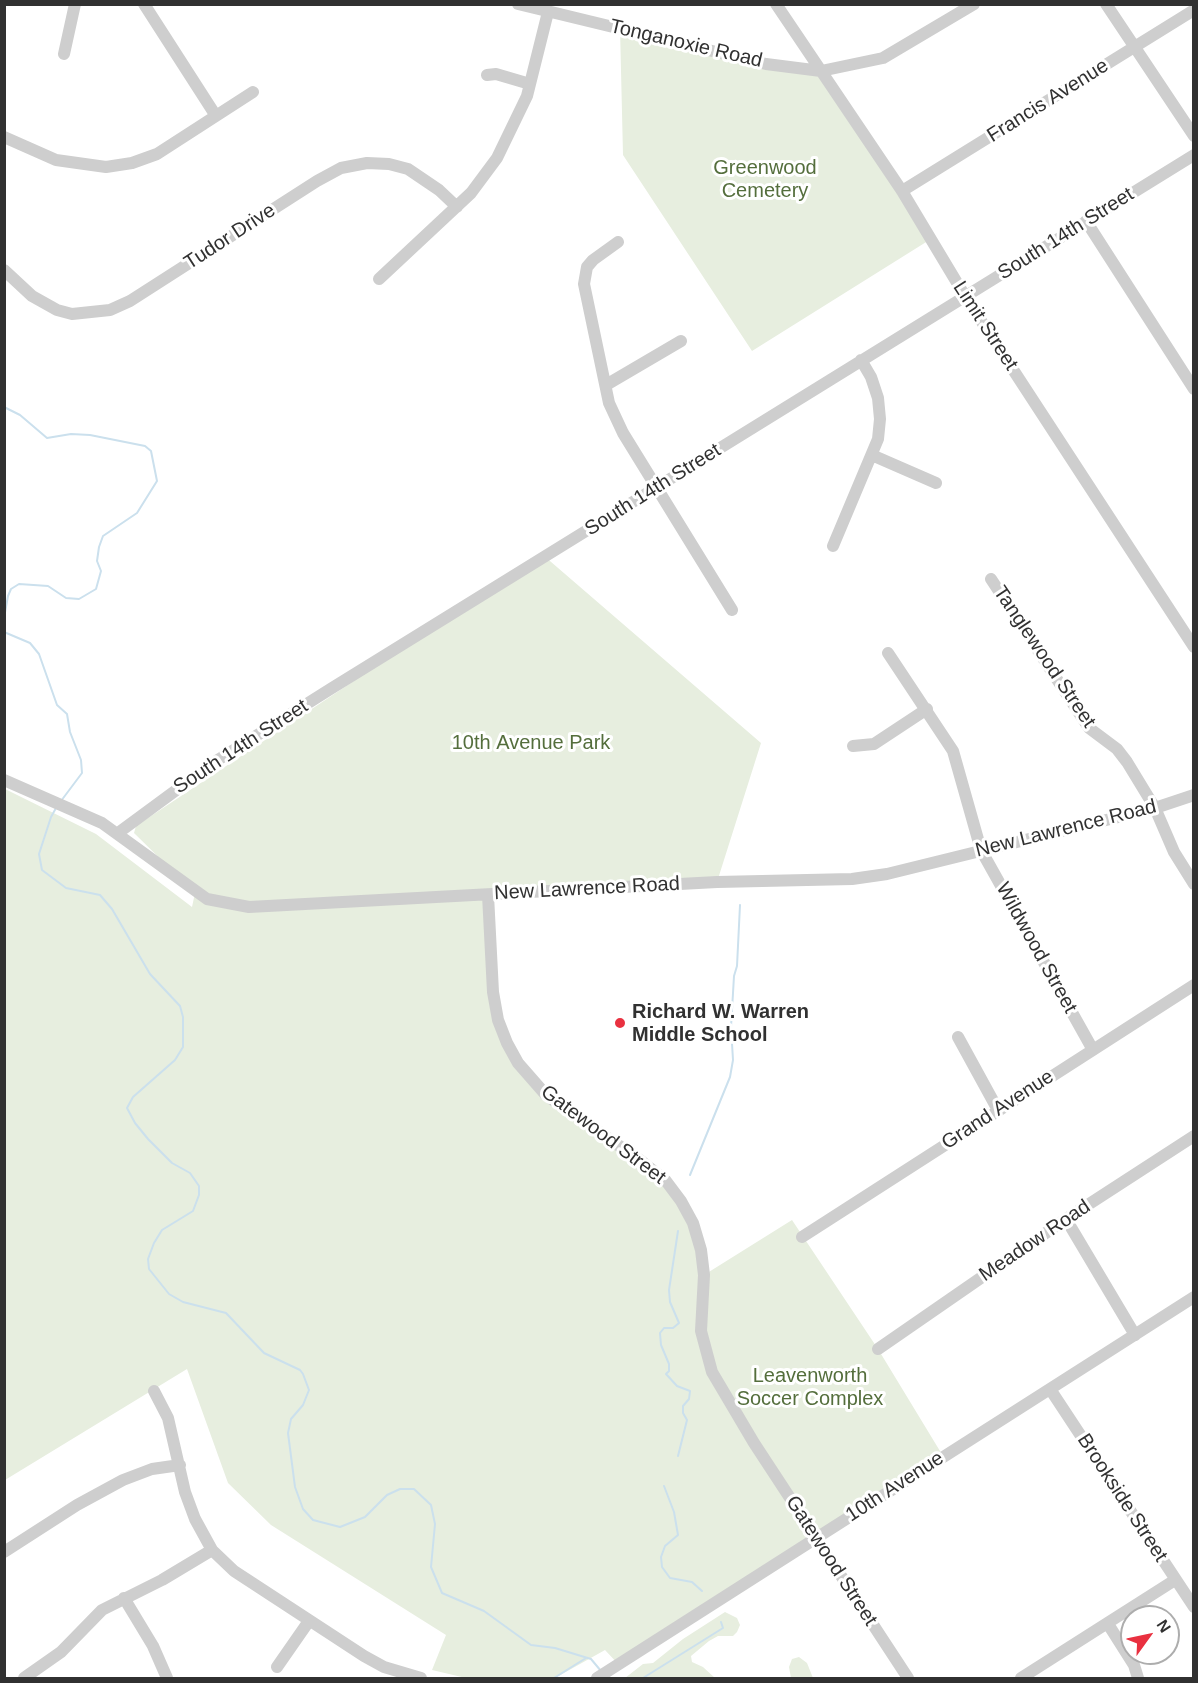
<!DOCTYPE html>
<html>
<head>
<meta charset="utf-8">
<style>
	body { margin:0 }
	#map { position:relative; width:1198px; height:1683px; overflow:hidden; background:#fff; font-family:Arial,sans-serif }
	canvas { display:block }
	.frame { position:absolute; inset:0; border:6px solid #313131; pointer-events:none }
	.north { position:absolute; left:1120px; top:1605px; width:60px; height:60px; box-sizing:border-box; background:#fff; border:2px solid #adadad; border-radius:50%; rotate:57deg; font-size:16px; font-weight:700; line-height:24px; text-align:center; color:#313131 }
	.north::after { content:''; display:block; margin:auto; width:21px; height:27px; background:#e93140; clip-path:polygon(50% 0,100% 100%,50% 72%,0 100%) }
</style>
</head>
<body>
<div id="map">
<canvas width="1198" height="1683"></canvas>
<div class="frame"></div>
<div class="north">N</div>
</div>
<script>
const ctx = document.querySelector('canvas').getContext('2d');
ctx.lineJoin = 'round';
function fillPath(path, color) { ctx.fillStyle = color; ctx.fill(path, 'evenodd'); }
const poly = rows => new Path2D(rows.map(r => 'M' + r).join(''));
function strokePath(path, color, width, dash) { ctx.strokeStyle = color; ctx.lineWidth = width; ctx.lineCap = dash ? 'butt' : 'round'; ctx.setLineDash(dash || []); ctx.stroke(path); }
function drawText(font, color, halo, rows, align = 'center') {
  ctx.font = font + ' Arial,sans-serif'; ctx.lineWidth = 6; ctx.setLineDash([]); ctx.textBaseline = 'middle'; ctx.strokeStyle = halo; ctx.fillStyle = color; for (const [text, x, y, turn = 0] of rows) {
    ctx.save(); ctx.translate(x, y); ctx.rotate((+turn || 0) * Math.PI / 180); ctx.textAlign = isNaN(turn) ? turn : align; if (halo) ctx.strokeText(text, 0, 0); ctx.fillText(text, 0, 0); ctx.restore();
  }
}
fillPath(poly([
	[620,28,821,71,931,239,752,351,623,155],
	[543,555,761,743,717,882,488,896,498,1020,531,1080,641,1161,681,1201,704,1275,792,1220,878,1349,943,1456,619,1665,605,1650,555,1678,466,1678,432,1670,446,1635,271,1525,228,1483,187,1369,5,1480,5,789,96,834,192,907,195,893,134,833,136,826],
	[725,1612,737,1618,740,1625,737,1632,733,1636,718,1636,709,1641,691,1656,692,1662,703,1667,715,1678,625,1678,643,1664,653,1663,683,1639],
	[799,1657,807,1663,813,1678,791,1678,789,1667,792,1659]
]), '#e7eedf');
strokePath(poly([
	[4,407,20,415,47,438,71,434,90,435,145,446,151,451,157,481,137,513,103,536,99,547,97,561,101,571,96,589,79,599,66,598,48,586,19,584,11,589,8,596,4,618],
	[4,632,30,643,39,654,57,705,67,714,70,732,81,760,82,773,61,801],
	[56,808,51,817,39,854,42,870,66,888,100,895,112,909,150,974,180,1006,183,1017,183,1047,175,1060,133,1097,127,1108,135,1123,148,1139,172,1163,190,1173,199,1186,199,1195,193,1211,162,1230,154,1243,148,1259,149,1269,169,1294,183,1302,226,1313,264,1353,300,1370,303,1374,309,1390,303,1405,291,1419,288,1433,295,1487,303,1509,313,1520,340,1527,365,1517,387,1495,400,1489,414,1489,431,1505,435,1524,431,1567,442,1593,484,1611,531,1645,555,1648,591,1659,601,1671],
	[690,1175,730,1077,733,1060,731,1027,734,976,737,966,740,905],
	[678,1231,669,1290,670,1302,679,1323,673,1328,664,1328,660,1333,661,1345,669,1364,669,1371,666,1374,677,1386,690,1391,689,1399,683,1406,683,1413,687,1420,678,1456],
	[664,1486,674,1512,678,1535,665,1546,661,1557,662,1567,670,1578,692,1582,702,1591],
	[554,1678,586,1658],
	[643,1678,723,1628,721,1622]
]), '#cbe0ed', 2);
strokePath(poly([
	[144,4,216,116],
	[518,4,766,64,821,71,883,58,974,4],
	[776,4,902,191,965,296,1194,647],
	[1106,4,1194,136],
	[64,54,75,4],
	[487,75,496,74,530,84],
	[4,137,56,160,106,167,132,163,157,154,253,92],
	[902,191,1194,10],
	[1086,221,1194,389],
	[618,242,593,260,587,267,584,284,609,403,623,433,732,610],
	[4,270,32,296,57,310,72,314,110,310,130,301,317,181,341,168,367,163,389,164,408,169,439,190,457,207],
	[379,279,471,193,497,158,527,96,548,12],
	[606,385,681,341],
	[874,456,936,483],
	[833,546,878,439,880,419,878,398,871,377,861,360],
	[991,579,1089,728,1117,749,1127,762,1155,808,1174,852,1194,884],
	[888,653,953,751,981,850,1093,1050],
	[853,746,874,744,927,709],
	[4,780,102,823,207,899,249,907,717,882,852,879,887,874,1155,808,1194,795],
	[118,833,213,763,332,688,1194,155],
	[488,895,493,992,498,1020,507,1043,518,1063,546,1095,641,1161,666,1181,681,1201,693,1223,701,1250,704,1275,701,1331,712,1372,754,1443,908,1678],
	[958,1037,998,1110],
	[1066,1219,1135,1335],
	[802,1237,1194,985],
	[878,1349,1066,1219,1194,1136],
	[1050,1389,1194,1607],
	[154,1391,168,1418,185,1492,195,1519,212,1550,234,1571,364,1656,384,1667,421,1678],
	[4,1552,77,1505,123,1480,152,1469,180,1465],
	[124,1598,153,1646,167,1678],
	[1108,1624,1134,1665,1138,1678],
	[277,1667,309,1621],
	[24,1678,61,1652,102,1610,162,1580,212,1550],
	[597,1678,1194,1297],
	[1021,1678,1175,1580]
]), '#cecece', 12);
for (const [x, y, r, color] of [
	[620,1023,6,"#e93140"]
]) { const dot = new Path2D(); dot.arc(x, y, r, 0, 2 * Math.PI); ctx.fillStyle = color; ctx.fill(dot); strokePath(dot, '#fff', 2); }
drawText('20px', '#313131', '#fff', [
	["Tonganoxie Road",686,44,13],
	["Francis Avenue",1048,101,-32],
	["South 14th Street",1066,234,-32],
	["Tudor Drive",230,237,-33],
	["Limit Street",985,326,57],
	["South 14th Street",653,490,-32],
	["Tanglewood Street",1044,657,56],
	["South 14th Street",241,747,-33],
	["New Lawrence Road",1066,829,-14],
	["New Lawrence Road",587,889,-3],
	["Wildwood Street",1036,948,61],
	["Grand Avenue",998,1110,-33],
	["Gatewood Street",603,1135,37],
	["Meadow Road",1035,1241,-34],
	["10th Avenue",895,1487,-33],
	["Brookside Street",1122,1498,57],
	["Gatewood Street",831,1561,57]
]);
drawText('20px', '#546e3c', '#fff', [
	["Greenwood",765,168],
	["Cemetery",765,191],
	["10th Avenue Park",531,743],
	["Leavenworth",810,1376],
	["Soccer Complex",810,1399]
]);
drawText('bold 20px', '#313131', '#fff', [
	["Richard W. Warren",632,1012],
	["Middle School",632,1035]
], 'left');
</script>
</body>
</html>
